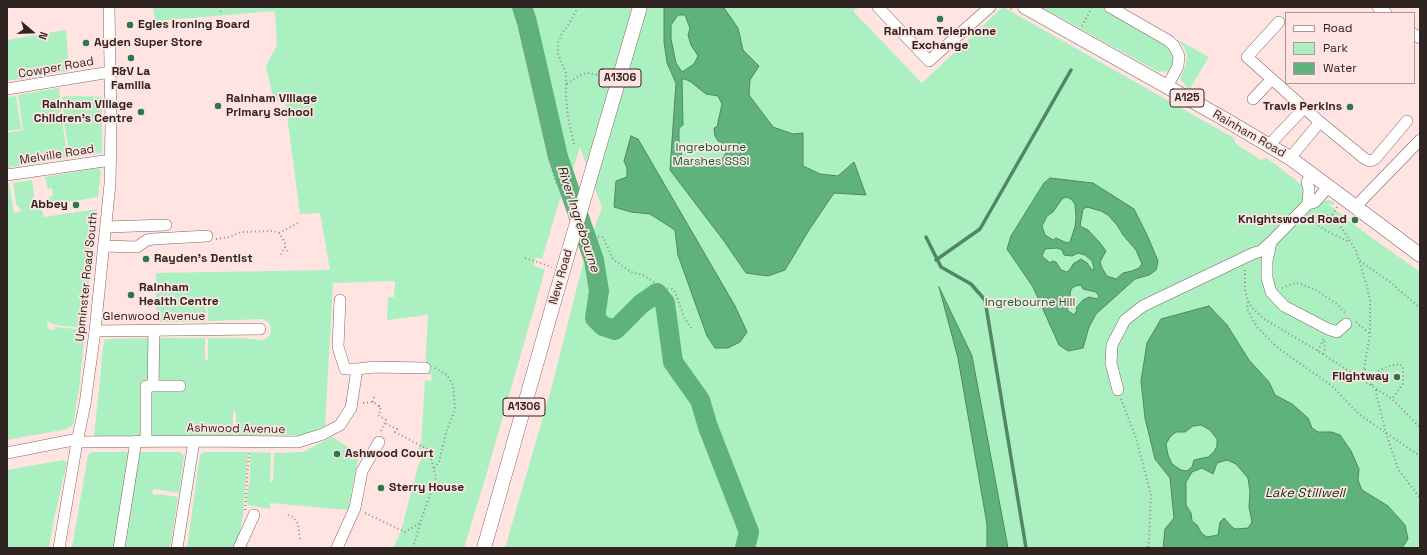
<!DOCTYPE html>
<html>
<head>
<meta charset="utf-8">
<style>
	body { margin:0 }
	#map { position:relative; width:1427px; height:555px; overflow:hidden; background:#ffe4e1; font-family:"Space Grotesk",sans-serif }
	canvas { display:block }
	.frame { position:absolute; inset:0; border:8px solid #302423; pointer-events:none }
	.legend { position:absolute; left:1285px; top:12px; width:130px; height:72px; box-sizing:border-box; background:#ffe4e1; border:1px solid #ac9795; margin:0; padding:5px 7px; list-style:none; font-size:12px; color:#302423 }
	.legend li { display:flex; align-items:center; gap:8px; height:20px }
	.legend b { width:20px; border:1px solid #ac9795 }
	.north { position:absolute; left:12px; top:12px; width:40px; height:40px; -webkit-text-stroke:3px #ffe4e1; paint-order:stroke; rotate:109deg; font-size:11px; font-weight:700; line-height:16px; text-align:center; color:#302423 }
	.north::after { content:''; display:block; margin:auto; width:14px; height:18px; background:#302423; clip-path:polygon(50% 0,100% 100%,50% 72%,0 100%) }
</style>
</head>
<body>
<div id="map">
<canvas width="1427" height="555"></canvas>
<div class="frame"></div>
<ul class="legend">
<li><b style="height:5px;background:#fff"></b>Road</li>
<li><b style="height:11px;background:#aaf0c0"></b>Park</li>
<li><b style="height:11px;background:#60b27d"></b>Water</li>
</ul>
<div class="north">N</div>
</div>
<script>
const ctx = document.querySelector('canvas').getContext('2d');
ctx.lineJoin = 'round';
function fillPath(path, color) { ctx.fillStyle = color; ctx.fill(path, 'evenodd'); }
const poly = rows => new Path2D(rows.map(r => 'M' + r).join(''));
function strokePath(path, color, width, dash) { ctx.strokeStyle = color; ctx.lineWidth = width; ctx.lineCap = dash ? 'butt' : 'round'; ctx.setLineDash(dash || []); ctx.stroke(path); }
function drawText(font, color, halo, rows, align = 'center') {
  ctx.font = font + ' "Space Grotesk",sans-serif'; ctx.lineWidth = 3.5; ctx.setLineDash([]); ctx.textBaseline = 'middle'; ctx.strokeStyle = halo; ctx.fillStyle = color; for (const [text, x, y, turn = 0] of rows) {
    ctx.save(); ctx.translate(x, y); ctx.rotate((+turn || 0) * Math.PI / 180); ctx.textAlign = isNaN(turn) ? turn : align; if (halo) ctx.strokeText(text, 0, 0); ctx.fillText(text, 0, 0); ctx.restore();
  }
}
fillPath(poly([
	[153,7,832,7,832,9,834,7,858,7,853,11,922,83,1003,7,1234,138,1236,144,1261,160,1267,158,1323,201,1329,200,1335,203,1333,205,1328,204,1361,230,1420,272,1420,548,505,548,552,386,588,244,602,208,580,147,573,169,560,199,542,259,536,257,533,265,545,270,485,479,464,548,393,548,401,531,418,466,423,456,416,453,421,443,425,380,431,381,432,375,425,374,428,315,387,320,388,297,394,297,395,281,333,283,325,426,303,435,236,436,236,415,235,410,233,412,233,437,148,437,148,388,156,385,155,338,205,338,205,359,208,360,208,338,240,338,262,340,266,339,270,335,271,331,270,324,264,319,208,321,207,297,206,298,206,322,156,322,156,273,330,270,320,213,300,214,285,100,274,101,266,66,277,45,275,11,155,21],
	[1041,7,1102,7,1164,43,1170,48,1174,58,1172,67,1167,73,1166,71,1159,72],
	[66,30,69,71,7,81,7,40],
	[1176,39,1209,57,1189,90,1180,79,1186,65,1187,57,1184,47],
	[59,88,62,122,68,158,7,168,7,133,23,130,18,95],
	[16,96,21,129,7,131,7,97],
	[78,96,102,97,102,153,70,158,64,122,62,97],
	[98,168,101,171,98,197,50,205,49,197,53,196,52,188,48,189,45,177],
	[32,180,35,202,33,209,42,208,44,217,97,209,92,245,85,328,55,325,47,321,48,329,55,330,55,327,85,330,79,388,73,425,67,429,7,440,7,184,9,183,14,213,22,211,16,204,13,183],
	[152,338,143,437,94,437,104,340,107,339],
	[332,437,359,454,348,510,270,503,270,509,248,505,246,500,250,479,250,452,271,453,270,481,271,483,273,481,274,453,303,452],
	[92,452,132,452,118,548,72,548,88,455],
	[137,452,180,452,184,456,179,493,155,489,152,491,153,495,157,494,178,497,170,548,122,548],
	[203,452,248,452,243,515,237,548,187,548,200,455],
	[63,460,67,462,54,519,49,548,7,548,7,470]
]), '#aaf0c0');
const water = poly([
	[664,7,713,7,724,8,738,28,743,50,759,66,750,80,749,95,773,127,793,134,803,133,803,166,820,174,838,176,854,162,866,195,834,193,809,230,785,270,768,276,746,273,724,241,670,170,676,83,667,63,664,42,664,7],
	[678,15,685,15,690,28,688,35,691,45,698,56,694,64,682,72,676,63,671,39,671,25,678,15],
	[682,79,685,79,691,82,706,94,718,96,722,104,717,127,714,128,715,136,718,141,721,142,726,153,720,163,702,162,686,166,682,164,681,146,679,143,679,128,683,125,682,79],
	[631,136,638,139,735,306,747,332,740,342,728,348,715,348,707,336,678,255,675,230,650,214,631,212,614,207,616,181,627,177,627,168,624,161,631,136],
	[1050,178,1093,183,1134,209,1147,235,1158,261,1156,270,1149,275,1135,279,1096,314,1089,327,1083,348,1068,351,1059,345,1033,287,1007,249,1011,236,1044,183,1050,178],
	[1066,197,1071,199,1075,204,1076,218,1075,227,1070,242,1067,243,1056,238,1053,240,1045,235,1042,226,1047,216,1053,212,1062,199,1066,197],
	[1087,207,1101,211,1108,215,1117,225,1123,235,1136,250,1142,264,1139,268,1132,271,1123,273,1116,279,1107,276,1102,268,1100,262,1106,251,1100,243,1088,230,1080,226,1083,209,1087,207],
	[1057,248,1062,250,1064,255,1072,256,1078,253,1085,255,1092,261,1094,268,1093,271,1087,263,1081,259,1073,264,1071,268,1067,272,1061,270,1056,262,1052,261,1050,263,1042,256,1045,249,1057,248],
	[1081,285,1083,289,1096,292,1099,296,1097,299,1089,297,1083,300,1076,308,1077,310,1074,315,1067,310,1071,303,1070,295,1071,289,1075,286,1081,285],
	[939,287,972,356,1008,548,987,548,987,524,958,358,939,287],
	[1209,306,1227,325,1249,360,1269,382,1275,395,1292,404,1308,418,1312,428,1318,432,1332,432,1340,435,1351,451,1359,469,1358,480,1362,490,1388,506,1405,525,1408,539,1402,548,1163,548,1165,529,1174,518,1170,478,1155,459,1145,418,1141,381,1147,343,1161,319,1209,306],
	[1201,425,1210,430,1217,439,1217,446,1214,452,1208,457,1194,460,1192,467,1187,471,1181,470,1172,464,1168,455,1166,444,1170,437,1176,432,1185,432,1193,426,1201,425],
	[1227,460,1236,464,1248,478,1250,492,1249,507,1252,522,1248,528,1237,529,1233,528,1224,518,1220,522,1218,535,1207,537,1202,534,1197,525,1192,521,1191,513,1186,505,1186,482,1192,472,1202,468,1213,474,1217,463,1227,460]
]);
fillPath(water, '#60b27d');
strokePath(water, '#528762', 1);
strokePath(poly([
	[926,237,941,267,971,284,985,300,1026,548],
	[936,260,980,229,1071,70]
]), '#528762', 3.5);
strokePath(poly([
	[522,7,527,22,558,157,594,260,599,291,595,318,603,326,615,330,641,304,657,293,665,303,673,362,700,400,708,427,749,532,745,548]
]), '#60b27d', 20);
const minor = poly([
	[878,7,929,61,990,7],
	[1110,7,1169,41,1174,46,1179,56,1178,66,1167,87],
	[1378,7,1386,13],
	[1279,22,1247,57,1320,122,1365,159,1370,161,1375,159,1407,121],
	[1414,34,1420,38],
	[7,89,110,72],
	[1253,99,1272,79],
	[1269,145,1304,108],
	[1290,158,1320,122],
	[1312,174,1307,182,1309,189,1308,204,1315,202,1329,186],
	[7,175,111,160],
	[1308,204,1271,242,1267,261,1267,278,1271,292,1284,306,1328,329,1337,332,1346,324],
	[1356,206,1420,140],
	[106,227,166,225],
	[104,246,137,247,147,240,153,239,207,236],
	[340,300,338,347,345,369,357,369],
	[95,331,260,329],
	[153,386,180,386],
	[1118,390,1111,363,1112,345,1125,320,1143,306,1254,253,1261,251,1271,242],
	[146,441,146,386,153,386,154,331],
	[77,442,194,441,298,442,323,434,340,425,351,408,357,369,375,367,425,368],
	[7,453,78,439],
	[59,548,77,442,85,404,95,331,110,184,111,125,109,7],
	[119,548,136,441],
	[177,548,194,441],
	[239,548,254,515],
	[337,548,355,508,362,471,379,442]
]);
const major = poly([
	[1025,7,1221,117,1290,158,1420,255],
	[484,548,555,298,640,7]
]);
strokePath(minor, '#816561', 12);
strokePath(major, '#816561', 15);
strokePath(poly([
	[220,7,221,15],
	[516,7,516,12,522,40,538,103,555,181,560,189,569,192],
	[1007,7,1014,11],
	[1082,26,1092,7],
	[567,84,582,74,589,73,608,78],
	[574,144,568,118,566,97,566,73,558,54,558,43,562,33,569,24,578,7],
	[1337,207,1332,216,1345,233,1356,251,1367,286,1370,301,1370,334,1362,380],
	[1309,218,1323,229,1349,242],
	[1312,219,1324,215,1332,216],
	[279,233,298,223],
	[590,236,603,237,613,259,631,272,643,275,663,288,672,289,674,290,678,300,684,317,691,328],
	[216,239,229,237,241,232,273,231,279,233,285,242,285,247,280,256],
	[285,247,289,253],
	[525,258,552,267],
	[1360,261,1390,282,1420,308],
	[1245,270,1245,291,1248,301,1253,309,1264,319,1318,351,1392,399,1420,427],
	[1282,288,1292,284,1299,283,1318,291,1338,305,1346,314],
	[1248,302,1247,309,1257,327,1278,348,1332,386,1360,415,1420,456],
	[1356,322,1370,334],
	[1318,351,1324,338],
	[1323,354,1325,348,1324,340],
	[1365,369,1372,381],
	[1372,385,1373,377,1378,371,1389,366,1400,364,1403,367,1403,384,1392,399],
	[1376,390,1376,393,1386,433,1398,469,1420,498],
	[1121,399,1136,438,1151,495,1149,542,1148,548],
	[373,402,374,397],
	[363,403,373,402,379,406,381,410,378,415,386,420,380,433],
	[379,406,383,406],
	[434,468,439,462,446,432,455,410,453,385,447,375,435,368],
	[245,510,249,453],
	[365,513,405,532,420,523,436,478,429,450,395,432,397,429,384,423],
	[288,515,293,517,298,524,300,540],
	[413,548,420,524]
]), '#9c8886', 2, [1, 3]);
strokePath(minor, '#fff', 11);
strokePath(major, '#fff', 14);
for (const [x, y, r, color] of [
	[940,19,4,"#29794a"],
	[130,25,4,"#29794a"],
	[86,43,4,"#29794a"],
	[131,58,4,"#29794a"],
	[218,106,4,"#29794a"],
	[1350,107,4,"#29794a"],
	[141,112,4,"#29794a"],
	[76,205,4,"#29794a"],
	[1355,220,4,"#29794a"],
	[146,259,4,"#29794a"],
	[131,295,4,"#29794a"],
	[1397,377,4,"#29794a"],
	[337,454,4,"#29794a"],
	[381,488,4,"#29794a"]
]) { const dot = new Path2D(); dot.arc(x, y, r, 0, 2 * Math.PI); ctx.fillStyle = color; ctx.fill(dot); strokePath(dot, '#ffe4e1', 1.5); }
for (const [x, y, w] of [
	[620,78,42],
	[1187,98,34],
	[524,407,42]
]) { const box = new Path2D(); box.roundRect(x - w / 2, y - 9, w, 18, 3); ctx.fillStyle = '#ffe4e1'; ctx.fill(box); strokePath(box, '#302423', 1); }
drawText('bold 11px', '#302423', null, [
	["A1306",620,78],
	["A125",1187,98],
	["A1306",524,407]
]);
drawText('bold 12px', '#302423', '#ffe4e1', [
	["Egles Ironing Board",138,25],
	["Rainham Telephone",940,32,"center"],
	["Exchange",940,46,"center"],
	["Ayden Super Store",94,43],
	["R&V La",131,72,"center"],
	["Familia",131,86,"center"],
	["Rainham Village",226,99],
	["Primary School",226,113],
	["Rainham Village",133,105,"right"],
	["Children's Centre",133,119,"right"],
	["Travis Perkins",1342,107,"right"],
	["Abbey",68,205,"right"],
	["Knightswood Road",1347,220,"right"],
	["Rayden's Dentist",154,259],
	["Rainham",139,288],
	["Health Centre",139,302],
	["Flightway",1389,377,"right"],
	["Ashwood Court",345,454],
	["Sterry House",389,488]
], 'left');
drawText('12px', '#302423', '#ffe4e1', [
	["Cowper Road",56,68,-10],
	["Rainham Road",1249,134,30],
	["Melville Road",57,155,-9],
	["Upminster Road South",87,277,-84],
	["New Road",561,277,-74],
	["Glenwood Avenue",154,317],
	["Ashwood Avenue",236,429,1]
]);
drawText('12px', '#036837', '#ffe4e1', [
	["Ingrebourne",711,148],
	["Marshes SSSI",711,162],
	["Ingrebourne Hill",1030,303]
]);
drawText('italic 13px', '#0f321d', '#ffe4e1', [
	["River Ingrebourne",578,219,72],
	["Lake Stillwell",1305,493]
]);
</script>
</body>
</html>
